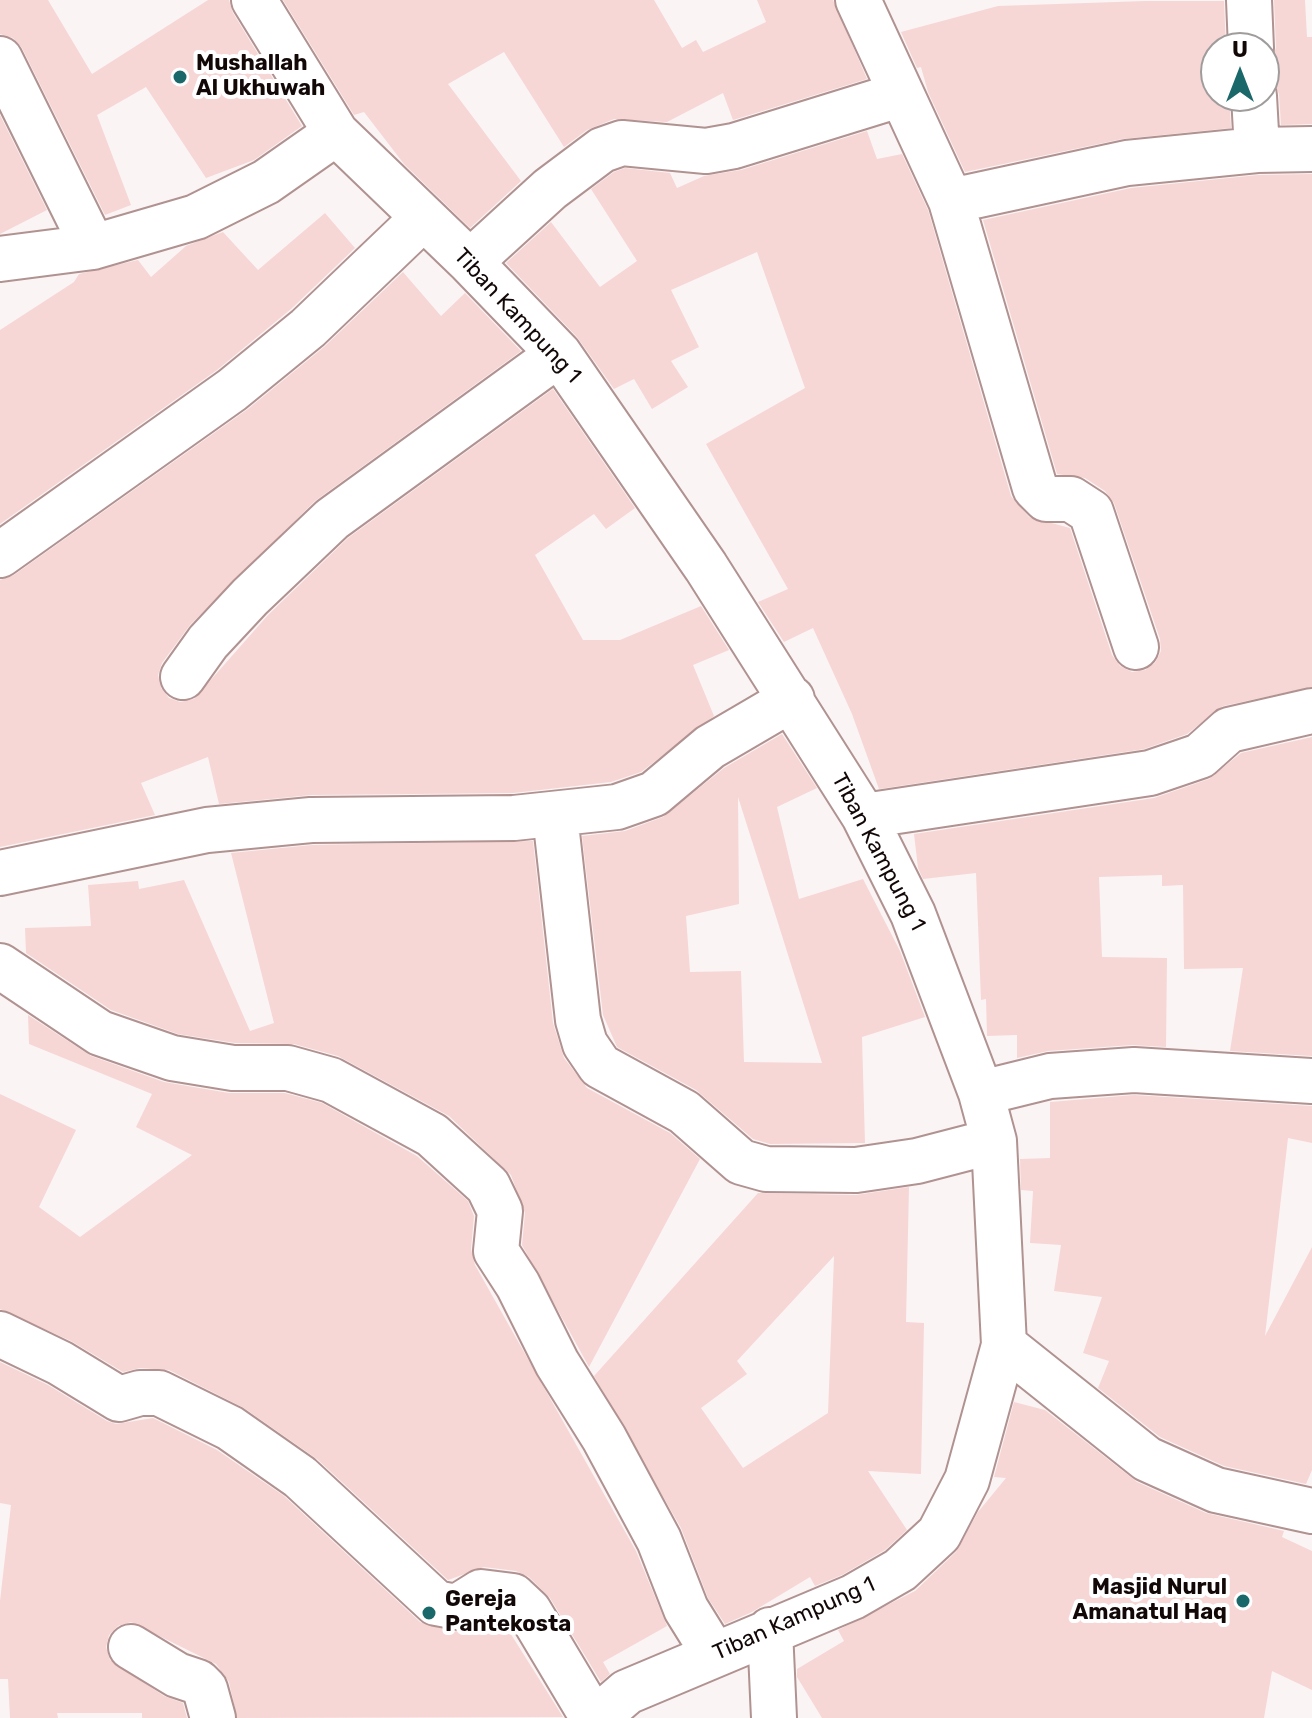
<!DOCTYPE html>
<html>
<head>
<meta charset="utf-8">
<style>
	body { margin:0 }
	#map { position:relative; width:1312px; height:1718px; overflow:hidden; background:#fbf4f4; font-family:Rubik,sans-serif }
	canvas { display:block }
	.north { position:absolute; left:1200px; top:32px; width:80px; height:80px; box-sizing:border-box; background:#fff; border:2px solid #a09c9c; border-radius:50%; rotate:0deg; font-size:22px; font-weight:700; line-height:32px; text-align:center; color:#120808 }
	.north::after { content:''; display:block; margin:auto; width:28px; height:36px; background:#1b686b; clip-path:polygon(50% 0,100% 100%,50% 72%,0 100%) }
</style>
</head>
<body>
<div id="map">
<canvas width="1312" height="1718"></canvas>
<div class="north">U</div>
</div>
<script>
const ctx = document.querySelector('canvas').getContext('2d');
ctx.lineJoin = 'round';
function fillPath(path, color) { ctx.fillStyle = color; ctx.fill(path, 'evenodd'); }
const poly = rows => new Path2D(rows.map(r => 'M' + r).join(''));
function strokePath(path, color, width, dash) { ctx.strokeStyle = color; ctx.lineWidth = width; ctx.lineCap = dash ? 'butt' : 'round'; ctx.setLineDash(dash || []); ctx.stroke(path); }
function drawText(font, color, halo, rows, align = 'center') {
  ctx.font = font + ' Rubik,sans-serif'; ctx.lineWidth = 8; ctx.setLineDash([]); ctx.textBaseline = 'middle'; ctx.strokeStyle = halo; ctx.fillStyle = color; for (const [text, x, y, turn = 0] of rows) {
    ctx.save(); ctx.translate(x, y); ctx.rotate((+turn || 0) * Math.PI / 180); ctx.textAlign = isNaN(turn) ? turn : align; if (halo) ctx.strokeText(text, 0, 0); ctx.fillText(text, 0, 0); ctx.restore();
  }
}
fillPath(poly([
	[0,0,48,0,92,74,208,0,229,0,233,13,302,126,254,160,206,178,146,87,97,115,131,205,105,215,22,48,13,38,0,34],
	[283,0,654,0,682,48,696,40,703,52,766,22,757,0,833,0,867,79,733,120,723,93,667,122,614,119,587,130,564,147,504,52,448,84,521,181,470,228,404,164,364,112,354,115],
	[1274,0,1305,0,1307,37,1312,37,1312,124,1281,125,1279,94,1274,82,1264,73,1276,48],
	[1145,1,1224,1,1226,48,1216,48,1216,96,1229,96,1231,128,1122,139,965,172,928,92,921,67,917,68,901,32,998,6],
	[0,115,47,210,0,234],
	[867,131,877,159,902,154,928,210,1011,496,1029,517,1070,528,1112,655,1120,666,1132,672,1145,670,1155,663,1161,651,1160,639,1114,503,1105,491,1085,478,1057,474,983,220,1131,188,1258,175,1312,174,1312,687,1223,706,1187,734,1144,749,879,789,852,714,813,628,784,642,758,602,788,589,706,444,805,388,757,252,671,290,699,347,671,361,688,387,652,409,634,379,614,389,577,337,506,263,551,222,600,287,637,261,591,189,614,172,625,168,670,173,677,188,704,176,741,170],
	[325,213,355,248,291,309,217,370,0,524,0,330,74,282,79,274,138,260,151,277,186,246,223,232,258,270],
	[403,272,441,316,465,293,521,351,315,501,190,625,162,663,158,675,161,688,169,698,180,702,194,699,268,615,348,538,553,389,635,508,606,529,594,514,535,555,583,640,620,640,701,606,729,650,693,665,714,716,641,772,611,782,513,793,311,795,219,804,208,757,141,783,155,815,0,847,0,580,14,575,248,409,324,347],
	[782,734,817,788,777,807,799,899,863,879,900,951,925,1017,862,1037,865,1143,770,1144,753,1139,696,1090,617,1047,603,1015,582,836,625,831,663,817,724,768],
	[738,797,773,907,822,1063,744,1062,741,971,690,972,686,916,739,904],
	[1312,737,1312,1056,1230,1051,1243,968,1184,969,1183,885,1162,886,1162,875,1099,877,1102,957,1167,958,1166,1047,1132,1045,1048,1051,1017,1058,1017,1035,987,1036,986,999,981,1000,976,873,923,879,918,868,914,834,1154,798,1209,779,1241,753],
	[533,841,553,1023,564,1058,587,1088,670,1133,700,1159,589,1367,522,1245,525,1213,511,1175,449,1116,338,1056,294,1044,235,1043,178,1034,111,1010,26,953,25,928,91,926,88,885,138,881,139,889,184,880,250,1031,274,1023,231,853,312,845],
	[28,1015,91,1056,164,1082,229,1093,285,1093,322,1103,417,1156,468,1201,474,1216,471,1249,475,1265,636,1551,667,1626,603,1662,610,1674,601,1682,550,1598,529,1577,516,1571,484,1567,448,1580,317,1459,244,1408,169,1370,140,1368,123,1372,71,1341,0,1309,0,1094,76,1130,39,1207,80,1237,192,1155,136,1127,152,1094,29,1044],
	[1134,1095,1312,1106,1312,1143,1288,1138,1265,1336,1312,1247,1312,1470,1306,1484,1224,1466,1160,1437,1098,1388,1109,1361,1083,1353,1102,1297,1054,1291,1061,1245,1030,1243,1033,1191,1021,1190,1020,1159,1050,1158,1050,1102],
	[909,1187,906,1322,924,1323,921,1474,868,1471,907,1530,885,1550,842,1575,815,1586,810,1577,752,1612,725,1624,708,1598,681,1528,594,1376,758,1193,856,1195],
	[834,1256,828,1413,743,1468,701,1408,747,1374,737,1361],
	[0,1362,48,1385,107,1421,116,1424,153,1418,217,1450,284,1496,420,1622,453,1632,470,1628,487,1618,502,1620,563,1717,237,1718,229,1682,216,1664,131,1622,118,1626,109,1635,106,1647,110,1660,164,1696,183,1703,187,1718,142,1718,142,1713,57,1713,58,1718,10,1718,8,1679,0,1679,0,1601,11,1505,0,1503],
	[1014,1402,1045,1410,1137,1482,1206,1513,1284,1531,1282,1537,1312,1551,1312,1690,1272,1671,1264,1718,822,1718,797,1677,797,1669,844,1641,838,1630,915,1591,956,1552,978,1512,1006,1478,994,1477]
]), '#f7d6d6');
const minor = poly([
	[254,0,336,133,470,262,559,354,706,567,864,816,913,914,981,1093,994,1141,1004,1345,967,1480,939,1534,900,1570,853,1597,627,1692,597,1718],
	[858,0,951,201,1035,488,1046,499,1071,499,1091,512,1136,647],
	[1249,0,1251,48],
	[0,59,93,247],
	[1254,96,1257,150],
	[951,201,1127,163,1257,150,1312,149],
	[0,259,93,247,196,217,266,182,336,133],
	[470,262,550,189,602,150,622,143,706,151,734,146,899,95],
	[0,555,232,390,308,328,422,219],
	[183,677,208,642,250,597,332,519,559,354],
	[555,815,578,1020,585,1044,600,1066,684,1112,741,1162,766,1169,856,1170,917,1161,994,1141],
	[864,816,1150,773,1200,756,1229,730,1312,711],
	[0,873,207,830,311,820,514,818,617,807,654,794,710,747,792,699],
	[0,966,100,1033,172,1058,233,1068,288,1068,331,1080,432,1135,488,1186,500,1211,496,1251,518,1285,557,1363,604,1438,659,1540,686,1609,714,1654],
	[981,1093,1050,1076,1134,1070,1312,1081],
	[0,1334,60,1363,119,1399,140,1393,159,1393,230,1428,300,1477,436,1603,457,1607,481,1592,513,1596,529,1611,593,1718],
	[1004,1345,1147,1459,1216,1490,1312,1511],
	[770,1630,774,1718],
	[131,1647,177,1675,198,1682,205,1689,213,1718]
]);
strokePath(minor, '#b09291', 48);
strokePath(minor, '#fff', 44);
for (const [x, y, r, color] of [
	[180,77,8,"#1b686b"],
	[1243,1601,8,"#1b686b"],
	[429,1613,8,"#1b686b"]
]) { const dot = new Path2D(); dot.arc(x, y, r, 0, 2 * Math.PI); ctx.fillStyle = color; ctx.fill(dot); strokePath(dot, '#fff', 3); }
drawText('bold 22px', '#120808', '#fff', [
	["Mushallah",196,64],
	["Al Ukhuwah",196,89],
	["Masjid Nurul",1227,1588,"right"],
	["Amanatul Haq",1227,1613,"right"],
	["Gereja",445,1600],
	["Pantekosta",445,1625]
], 'left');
drawText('22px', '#120808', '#fff', [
	["Tiban Kampung 1",517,316,47],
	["Tiban Kampung 1",878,852,62],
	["Tiban Kampung 1",794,1619,-24]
]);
</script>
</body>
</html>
